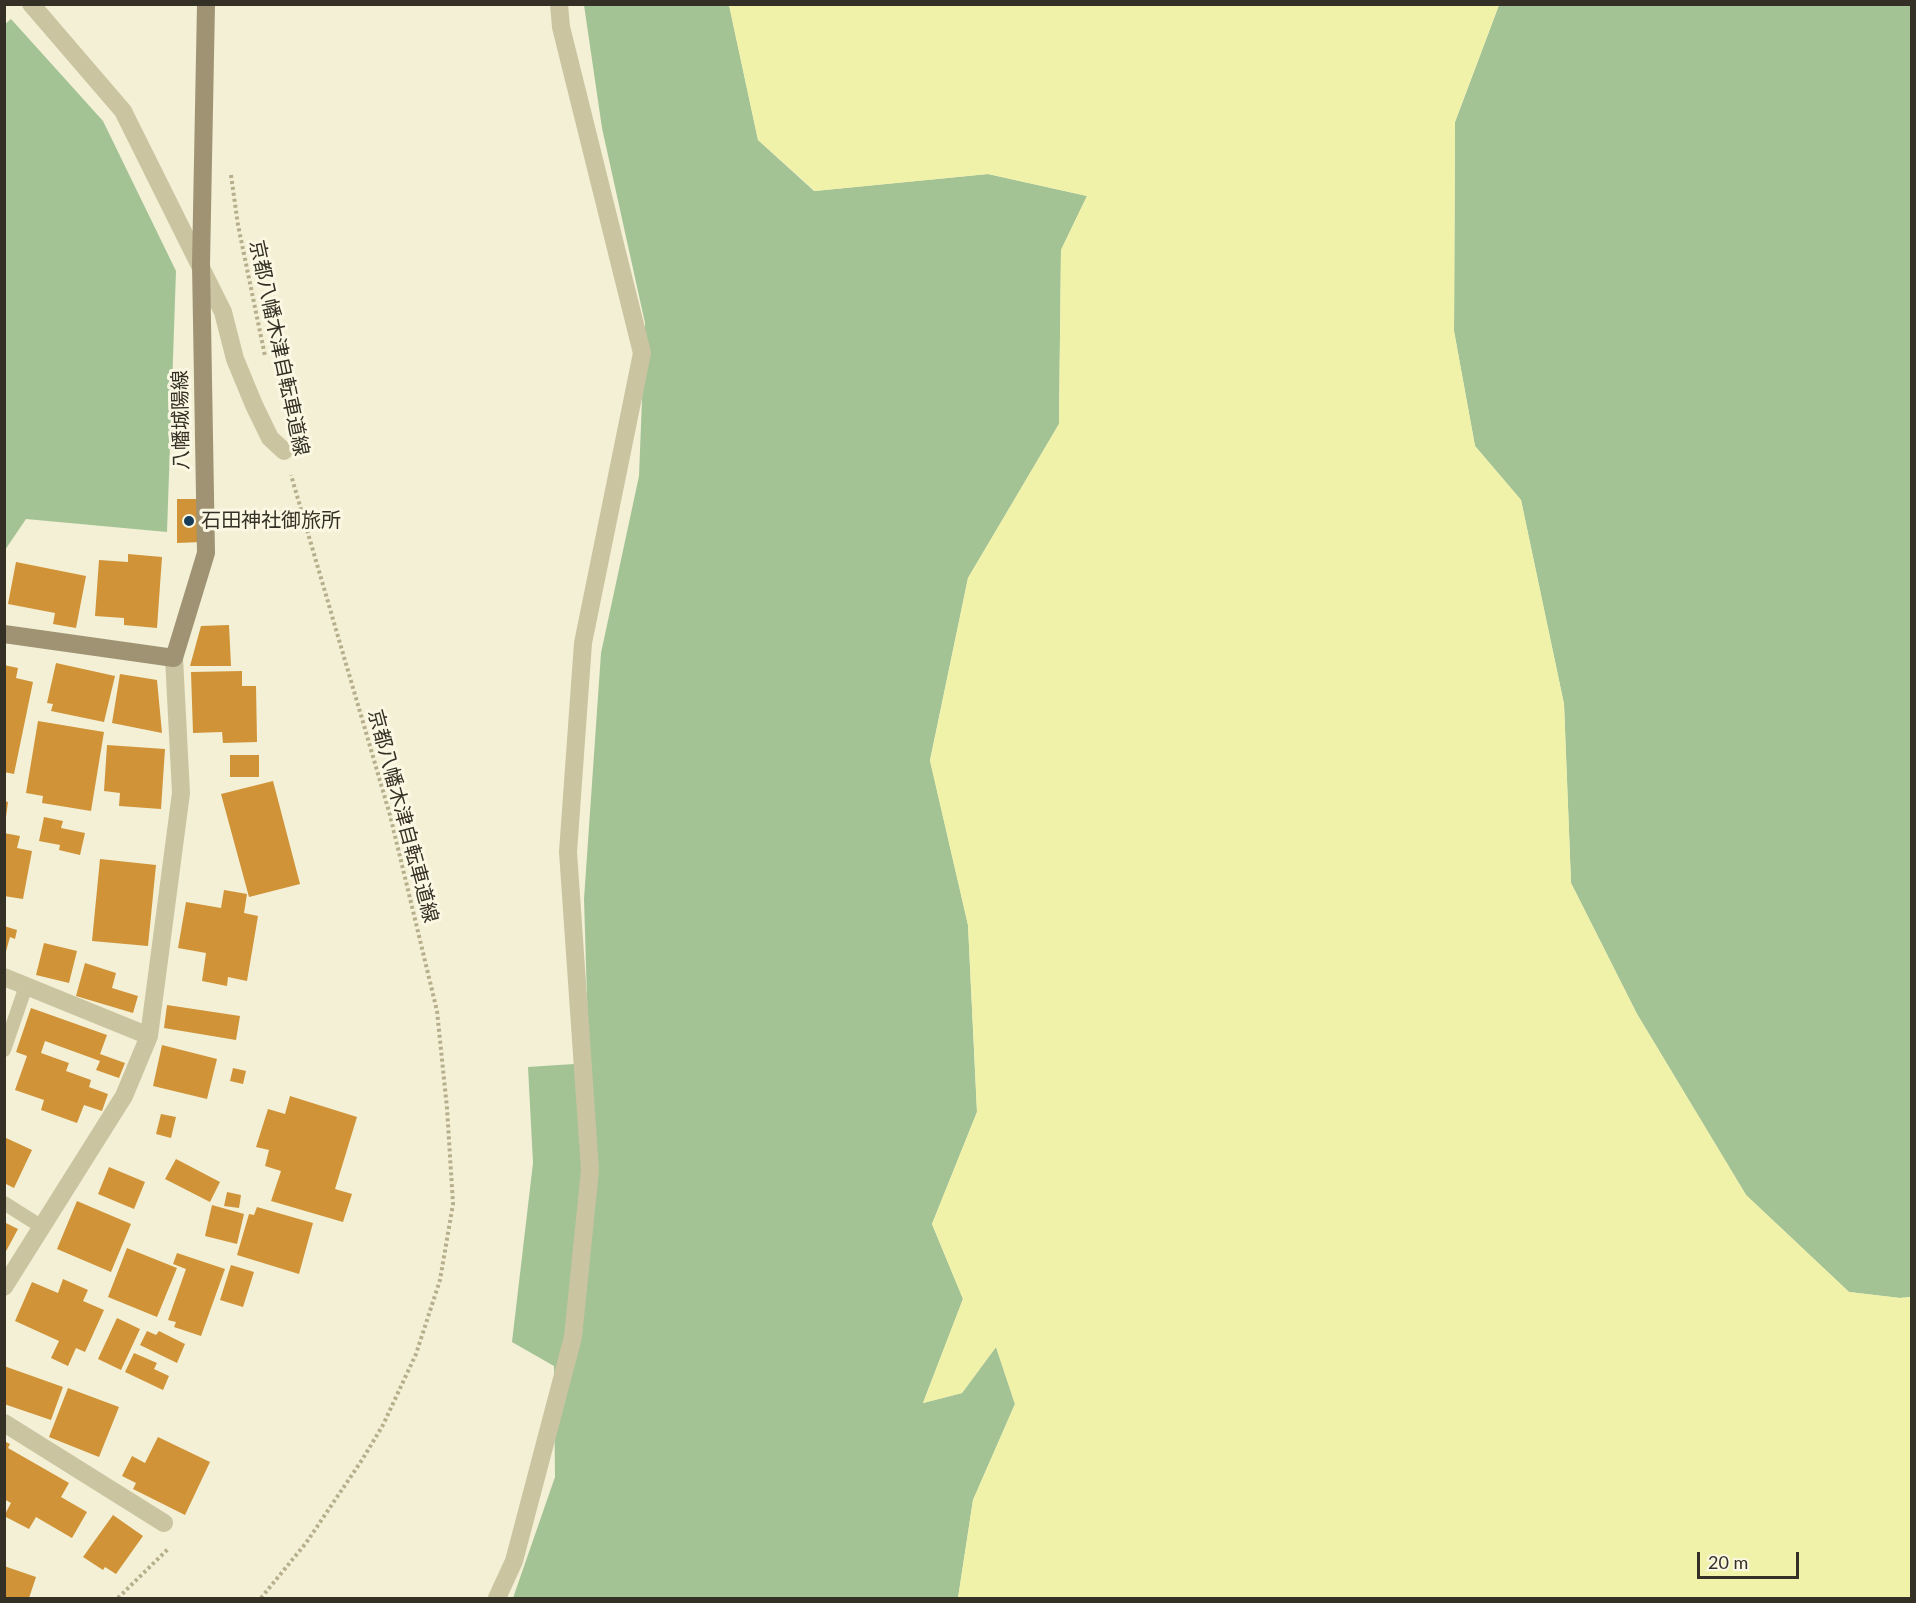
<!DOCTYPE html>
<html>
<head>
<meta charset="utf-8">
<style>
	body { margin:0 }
	#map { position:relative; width:1916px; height:1603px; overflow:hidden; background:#f3f0d6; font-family:Lato,sans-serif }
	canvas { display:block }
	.frame { position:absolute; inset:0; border:6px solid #353025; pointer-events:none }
	.scale { position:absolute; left:1697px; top:1552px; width:102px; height:27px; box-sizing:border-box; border:3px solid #353025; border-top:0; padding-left:8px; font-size:18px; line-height:21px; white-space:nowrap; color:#353025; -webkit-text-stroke:4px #faf8e2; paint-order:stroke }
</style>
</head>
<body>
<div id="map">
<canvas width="1916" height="1603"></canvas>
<div class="frame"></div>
<div class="scale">20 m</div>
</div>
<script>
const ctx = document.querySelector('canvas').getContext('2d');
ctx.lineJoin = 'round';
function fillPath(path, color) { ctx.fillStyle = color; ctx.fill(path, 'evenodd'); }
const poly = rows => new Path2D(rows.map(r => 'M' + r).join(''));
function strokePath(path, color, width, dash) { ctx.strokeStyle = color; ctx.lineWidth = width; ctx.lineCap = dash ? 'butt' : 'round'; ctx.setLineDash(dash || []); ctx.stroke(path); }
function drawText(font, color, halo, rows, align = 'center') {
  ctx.font = font + ' Lato,"Noto Sans JP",sans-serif'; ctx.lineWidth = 6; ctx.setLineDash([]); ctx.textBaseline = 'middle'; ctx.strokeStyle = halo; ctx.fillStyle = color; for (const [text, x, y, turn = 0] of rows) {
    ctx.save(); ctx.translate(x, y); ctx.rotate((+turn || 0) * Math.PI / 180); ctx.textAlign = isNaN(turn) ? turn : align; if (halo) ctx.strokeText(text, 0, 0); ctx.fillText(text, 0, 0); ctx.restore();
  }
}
fillPath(poly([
	[584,5,729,5,758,140,814,191,988,174,1087,196,1061,250,1059,424,968,578,930,760,968,925,977,1112,932,1224,963,1299,923,1403,962,1393,996,1347,1015,1404,973,1500,958,1598,513,1598,555,1477,554,1366,512,1342,533,1163,528,1067,589,1063,584,899,601,653,639,476,645,323,602,128],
	[1499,5,1911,5,1911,1297,1900,1298,1849,1292,1746,1195,1637,1014,1571,883,1564,704,1521,500,1475,446,1454,331,1455,122],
	[11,19,103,121,176,271,167,532,26,519,5,550,4,25]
]), '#a3c395');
fillPath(poly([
	[729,5,1499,5,1455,122,1454,331,1475,446,1521,500,1564,704,1571,883,1637,1014,1746,1195,1849,1292,1900,1298,1911,1297,1911,1598,958,1598,973,1500,1015,1404,996,1347,962,1393,923,1403,963,1299,932,1224,977,1112,968,925,930,761,968,578,1059,424,1061,250,1087,196,988,174,815,191,758,140]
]), '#f1f2a9');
fillPath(poly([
	[177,499,201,499,201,542,177,543],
	[128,554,162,557,157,628,124,625,124,618,95,616,99,560,128,562],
	[16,562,86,576,76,628,53,624,55,613,8,604],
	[229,625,231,666,190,666,201,626],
	[56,663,115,676,104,722,51,711,53,704,47,703],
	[4,665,18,668,16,678,33,682,14,774,4,772],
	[242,671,242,686,256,686,257,742,223,743,222,732,193,733,191,672],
	[120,674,157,680,162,733,112,723],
	[38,721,104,732,91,811,42,803,43,796,26,793],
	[107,745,165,749,161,809,119,806,120,793,104,791],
	[230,755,259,755,259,777,230,777],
	[273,781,300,884,249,897,221,794],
	[4,801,8,802,6,817,4,817],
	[44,817,63,821,61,828,85,833,80,855,59,850,60,845,39,841],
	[4,833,20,836,17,848,32,851,23,899,4,896],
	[100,859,156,865,148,946,92,941],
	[224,890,247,894,244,913,258,916,247,981,228,977,227,986,202,981,206,953,178,948,186,902,221,908],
	[4,926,17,930,15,939,10,937,5,955],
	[44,943,77,951,69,983,36,975],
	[85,963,116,973,112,988,138,996,133,1013,76,996],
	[167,1005,240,1016,236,1040,164,1028],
	[31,1008,107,1035,100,1054,125,1063,119,1078,96,1070,100,1061,45,1041,41,1053,69,1063,66,1071,91,1080,89,1087,108,1094,102,1111,84,1105,77,1123,41,1110,44,1100,15,1090,27,1056,16,1052],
	[162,1045,217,1059,207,1099,153,1086],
	[233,1068,246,1071,243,1084,230,1081],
	[290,1096,357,1117,335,1189,352,1194,343,1222,271,1201,281,1171,265,1166,269,1150,256,1147,268,1109,285,1114],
	[161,1114,176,1117,171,1138,156,1134],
	[4,1137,32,1150,14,1188,4,1183],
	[176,1159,220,1182,210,1202,165,1179],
	[109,1167,145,1182,134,1209,98,1194],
	[227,1192,241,1195,239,1208,224,1206],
	[77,1201,131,1224,111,1272,57,1249],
	[212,1205,244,1214,237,1244,205,1236],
	[257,1207,313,1223,299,1274,237,1255,249,1214,254,1215],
	[4,1222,18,1229,4,1255],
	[127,1248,177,1268,157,1317,108,1297],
	[177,1253,225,1269,201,1336,174,1327,176,1322,168,1320,186,1269,173,1264],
	[231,1265,254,1272,243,1307,220,1300],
	[63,1279,88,1290,83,1301,104,1310,85,1352,76,1348,68,1366,51,1358,59,1341,15,1321,32,1282,58,1293],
	[117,1318,140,1329,121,1370,98,1359],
	[147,1331,156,1335,159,1331,185,1344,177,1363,140,1345],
	[134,1353,157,1363,154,1369,169,1376,163,1390,125,1372],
	[4,1366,63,1387,51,1420,4,1404],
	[68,1388,119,1407,99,1457,49,1437],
	[158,1437,210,1462,185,1515,133,1489,136,1483,122,1476,132,1456,145,1463],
	[4,1441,10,1444,8,1448,69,1483,61,1497,87,1512,72,1538,36,1517,29,1529,4,1516,11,1503,4,1499],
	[113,1515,143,1536,116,1574,105,1567,103,1570,83,1557],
	[4,1566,36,1577,29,1598,4,1598]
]), '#d09337');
strokePath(poly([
	[231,175,238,225,265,356],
	[118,1598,168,1549],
	[261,1598,306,1543,362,1460,383,1425,416,1354,440,1280,453,1204,447,1108,437,1011,390,815,291,475]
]), '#b7ae8c', 4, [3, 3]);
strokePath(poly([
	[4,1050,26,986],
	[4,1203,42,1227]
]), '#cbc4a1', 14);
strokePath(poly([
	[31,4,123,111,223,312,235,359,254,405,270,438,284,451],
	[4,977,149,1036],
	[4,1287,124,1096,149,1036,181,793,174,658],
	[4,1423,164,1523],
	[497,1598,514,1561,573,1337,590,1170,568,852,583,643,642,353,561,27,559,4]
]), '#cbc4a1', 18);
strokePath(poly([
	[4,634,174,658,206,553,201,264,206,4]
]), '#9f9373', 18);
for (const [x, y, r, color] of [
	[189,521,6,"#173d5a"]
]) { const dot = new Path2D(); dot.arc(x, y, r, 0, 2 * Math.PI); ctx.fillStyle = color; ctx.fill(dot); strokePath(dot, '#faf8e2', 2); }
drawText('20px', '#353025', '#faf8e2', [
	["京都八幡木津自転車道線",279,348,78],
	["八幡城陽線",181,420,-91],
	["京都八幡木津自転車道線",403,816,75]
]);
drawText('20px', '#353025', '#faf8e2', [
	["石田神社御旅所",201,521]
], 'left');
</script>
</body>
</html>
